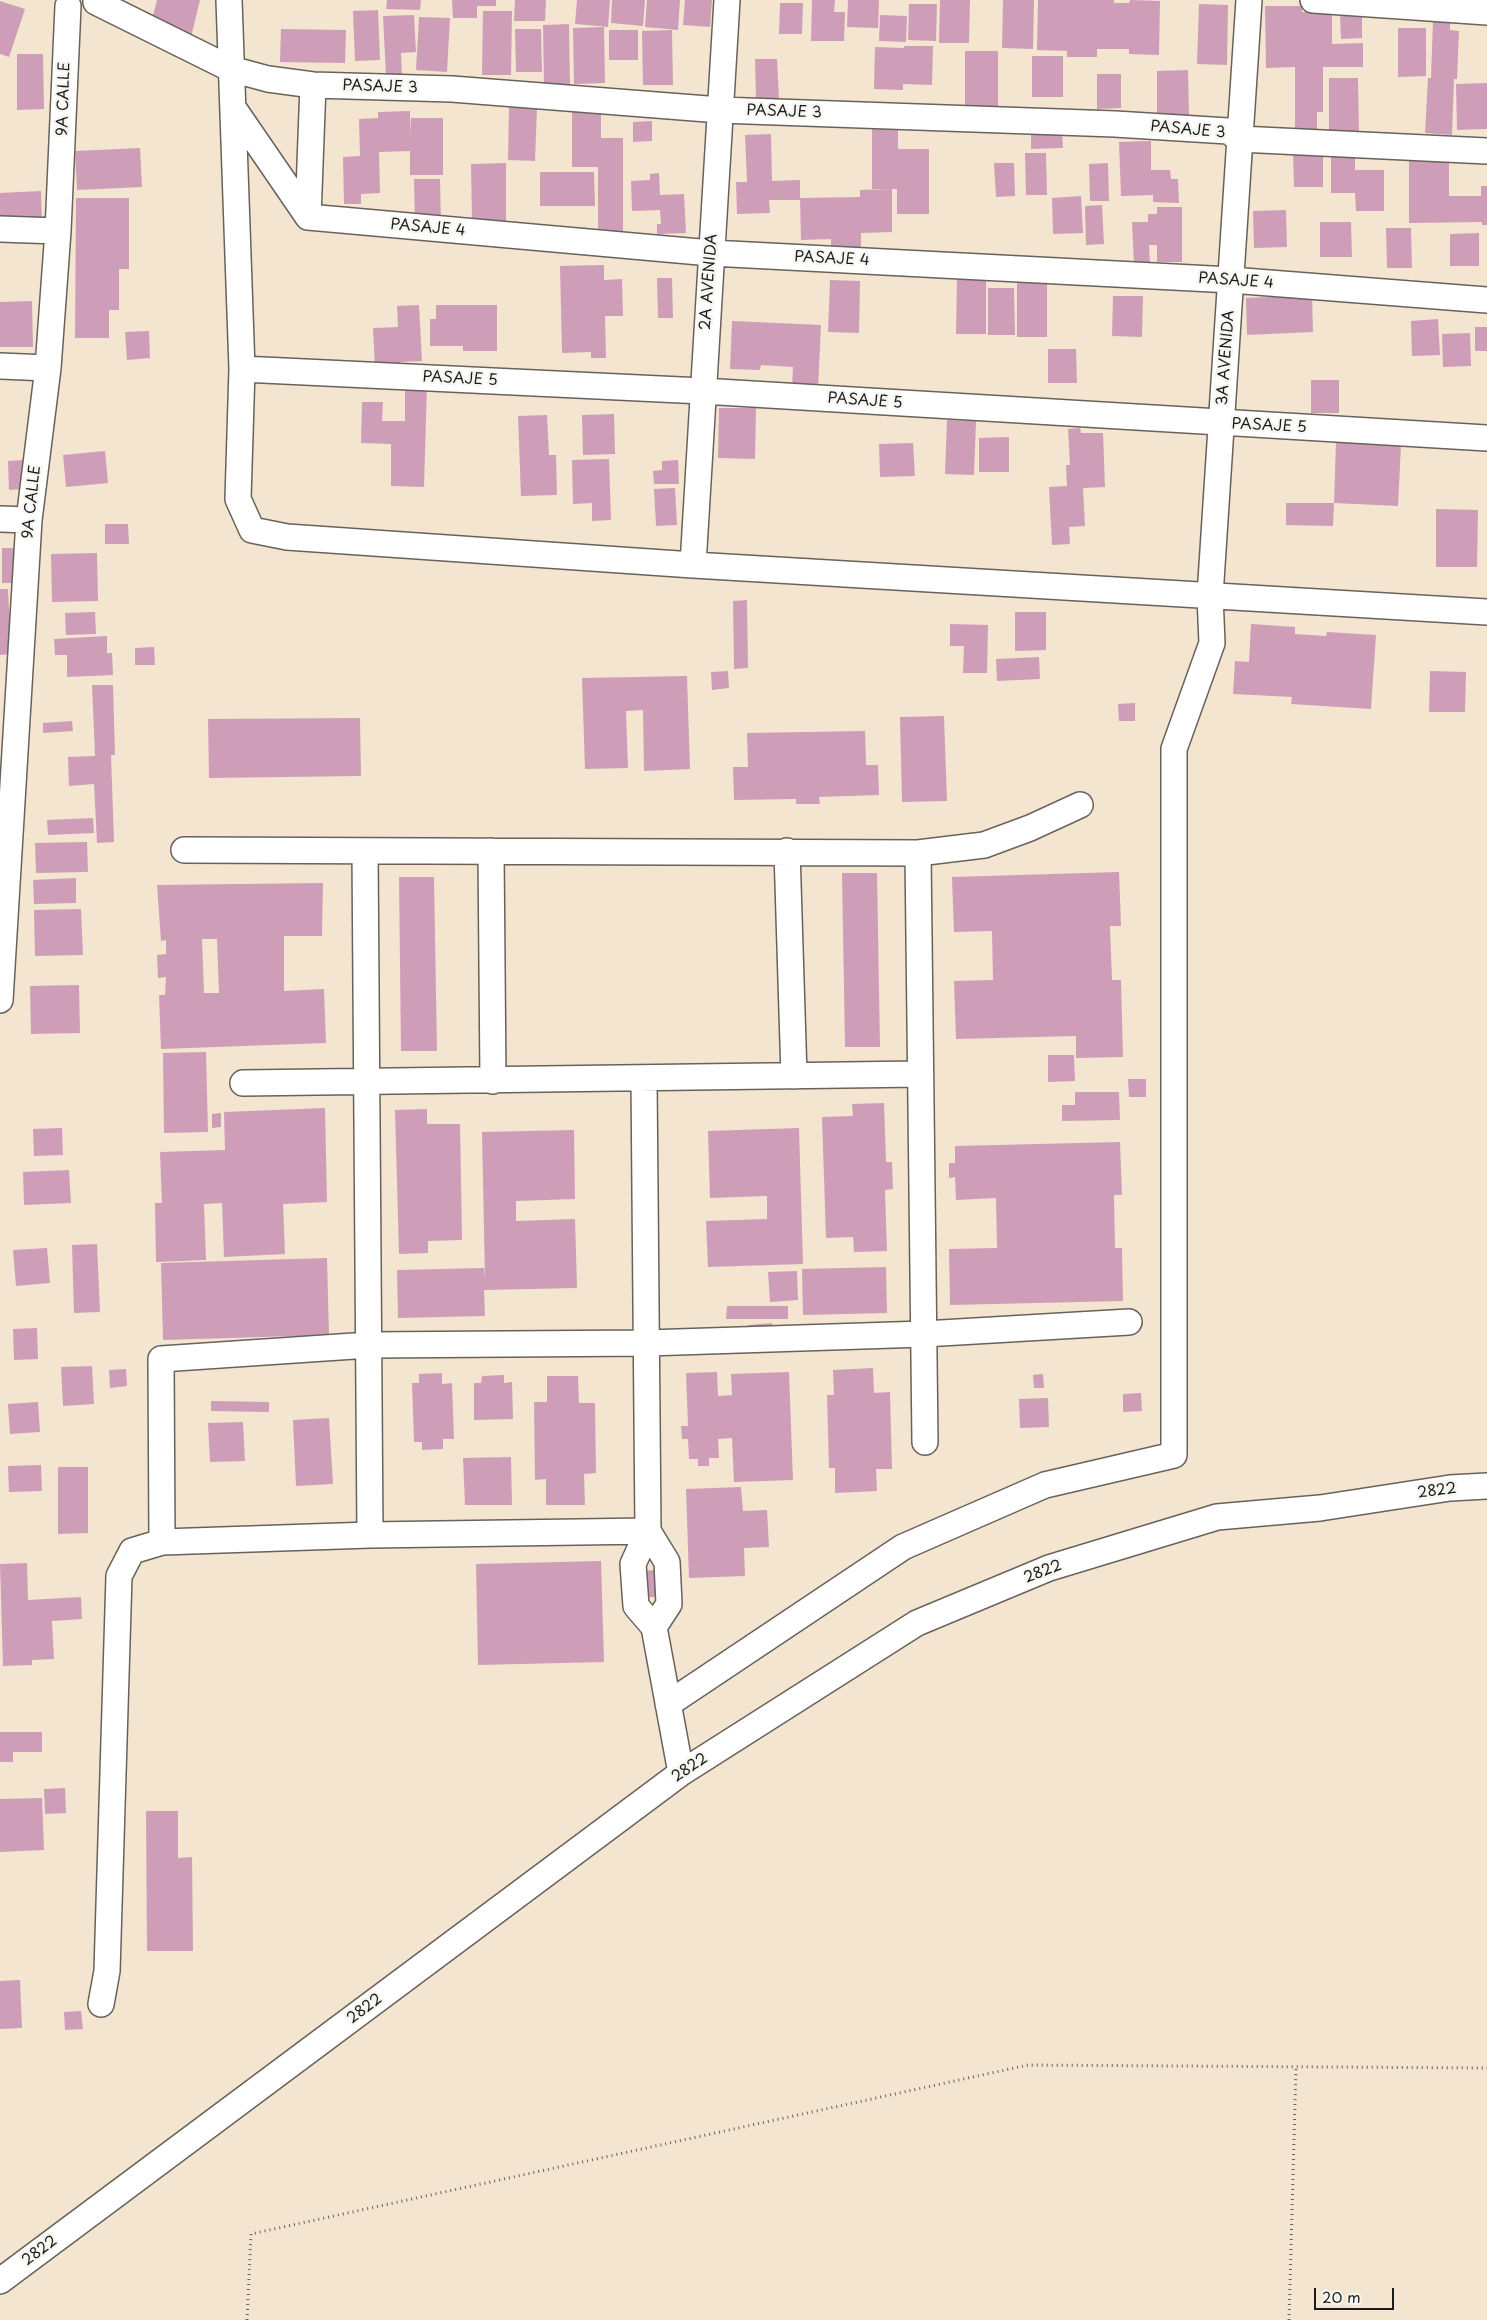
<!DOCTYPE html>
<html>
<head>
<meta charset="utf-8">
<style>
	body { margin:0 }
	#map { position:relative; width:1487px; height:2320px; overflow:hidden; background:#f4e5d0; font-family:"Playpen Sans",sans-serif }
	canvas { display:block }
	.scale { position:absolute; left:1314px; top:2288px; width:80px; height:22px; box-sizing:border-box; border:2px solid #1c1c1c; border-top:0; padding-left:6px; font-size:15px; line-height:18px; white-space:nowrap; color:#1c1c1c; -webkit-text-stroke:4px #f6f6f2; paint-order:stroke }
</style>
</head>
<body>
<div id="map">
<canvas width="1487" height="2320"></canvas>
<div class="scale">20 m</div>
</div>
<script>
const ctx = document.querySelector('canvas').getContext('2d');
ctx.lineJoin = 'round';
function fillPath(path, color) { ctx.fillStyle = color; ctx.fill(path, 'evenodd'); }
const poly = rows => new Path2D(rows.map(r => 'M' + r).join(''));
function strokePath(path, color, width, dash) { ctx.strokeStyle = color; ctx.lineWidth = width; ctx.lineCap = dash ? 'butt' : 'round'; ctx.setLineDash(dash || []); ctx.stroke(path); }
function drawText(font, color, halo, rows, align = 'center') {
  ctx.font = font + ' "Playpen Sans",sans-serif'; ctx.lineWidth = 5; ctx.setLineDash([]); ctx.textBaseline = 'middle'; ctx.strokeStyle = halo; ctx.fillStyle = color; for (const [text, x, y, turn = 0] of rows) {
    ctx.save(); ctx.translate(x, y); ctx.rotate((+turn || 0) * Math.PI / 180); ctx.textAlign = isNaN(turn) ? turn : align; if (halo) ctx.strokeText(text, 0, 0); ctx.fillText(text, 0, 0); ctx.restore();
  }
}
fillPath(poly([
	[157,0,200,0,191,37,150,27],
	[387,0,421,0,420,10,386,9],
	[452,0,496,0,496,6,477,6,477,18,453,18],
	[515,0,546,0,545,21,514,21],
	[577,0,610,0,608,27,575,24],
	[612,0,645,0,643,26,611,23],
	[647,0,680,0,678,30,645,27],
	[685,0,712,0,710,27,683,25],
	[812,0,835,0,834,12,845,12,844,41,811,41],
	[848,0,879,0,878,28,847,27],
	[940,0,970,0,969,43,939,43],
	[1003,0,1034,0,1033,49,1002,48],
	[1038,0,1114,0,1114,3,1129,3,1130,0,1160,1,1159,55,1129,54,1129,49,1097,49,1097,57,1067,57,1067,51,1037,50],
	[0,1,25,9,9,57,0,54],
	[780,3,803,3,802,34,779,34],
	[909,4,937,4,936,41,908,40],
	[1199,4,1228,5,1227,65,1197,64],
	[1265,6,1302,6,1302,12,1332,12,1332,44,1363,43,1363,67,1323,67,1323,112,1317,112,1317,132,1295,132,1295,67,1266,68],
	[378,10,380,60,355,61,353,11],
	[483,11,512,11,511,75,482,75],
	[414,15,416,52,401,53,402,75,386,76,383,16],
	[880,15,907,16,906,42,879,41],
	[1340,15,1362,15,1362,38,1341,39],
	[419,17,450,18,447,72,416,70],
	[1433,19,1450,20,1450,30,1459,31,1457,79,1454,79,1452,135,1425,133,1428,78,1431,78],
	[569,24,570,87,544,87,543,25],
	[604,27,605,83,574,84,573,28],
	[1398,28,1426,28,1426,76,1398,77],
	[281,29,346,30,345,63,280,62],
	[515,29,541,29,542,72,516,72],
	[609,30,638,30,638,60,609,60],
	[672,30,673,85,643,85,642,31],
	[904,46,933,46,932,85,903,84,903,90,874,89,875,47,904,48],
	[965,51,998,51,998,111,965,111],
	[17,54,43,54,44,109,17,110],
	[1032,56,1063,56,1063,97,1032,97],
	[755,59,777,59,779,99,756,99],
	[1188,70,1189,115,1157,115,1157,71],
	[1097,74,1121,74,1121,108,1097,109],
	[1329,78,1358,78,1359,133,1329,133],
	[1487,83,1487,129,1457,130,1456,84],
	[509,107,537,108,535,161,508,160],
	[572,108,601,108,601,138,623,138,623,233,598,233,598,167,572,167],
	[410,111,410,134,411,118,443,118,443,175,410,175,410,151,379,152,380,193,361,194,361,204,344,204,343,157,360,156,359,119,378,118,378,112],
	[652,121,652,141,633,142,633,122],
	[872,123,898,123,898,149,929,149,929,214,897,214,897,189,872,189],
	[1062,133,1063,148,1031,149,1031,134],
	[771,134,772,181,800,180,800,200,769,200,770,213,737,214,736,182,747,182,745,135],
	[1151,141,1151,170,1170,170,1171,179,1178,179,1179,203,1153,202,1153,195,1121,196,1119,142],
	[140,148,142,187,77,190,75,151],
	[1323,150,1323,187,1294,187,1293,151],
	[1025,153,1046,153,1047,195,1026,195],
	[1355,154,1355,170,1384,170,1384,211,1356,211,1355,193,1331,193,1331,155],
	[1449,158,1449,196,1481,196,1481,186,1487,186,1487,225,1482,225,1482,222,1409,223,1409,159],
	[506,163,506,221,472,221,471,164],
	[994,163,1014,163,1015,196,996,197],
	[1108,163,1109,201,1090,201,1089,164],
	[540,172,594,172,595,206,540,206],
	[659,173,660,195,684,194,686,233,657,234,657,224,661,224,660,210,632,211,631,181,650,180,650,174],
	[414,179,440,179,441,225,415,225],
	[892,189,892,232,861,233,861,249,831,249,831,239,801,240,800,198,860,197,860,190],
	[41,191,42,225,0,227,0,193],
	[1081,196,1083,233,1053,234,1052,198],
	[76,198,129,198,129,269,119,269,119,310,109,310,109,338,75,338],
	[1102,205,1104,244,1086,245,1085,206],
	[1157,207,1182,207,1182,262,1157,262,1157,245,1149,245,1150,264,1134,264,1132,222,1148,222,1148,214,1157,214],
	[1286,210,1287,247,1254,248,1253,211],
	[1320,222,1351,222,1352,257,1320,257],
	[1386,228,1411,228,1412,268,1387,268],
	[1479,233,1479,266,1450,266,1450,234],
	[604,265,604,280,622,279,623,316,605,316,606,358,591,358,591,352,562,353,560,266],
	[957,275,986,276,986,334,956,334],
	[657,278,672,278,673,318,658,318],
	[1017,278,1047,278,1047,337,1017,337],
	[830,280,860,281,859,333,828,332],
	[988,288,1014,288,1015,335,988,335],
	[1312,295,1313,332,1247,335,1246,298],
	[1113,296,1143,296,1142,337,1112,336],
	[32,301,33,347,0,347,0,302],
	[419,305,422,361,400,362,400,367,375,368,373,328,398,327,397,306],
	[436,305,497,305,497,351,463,351,463,346,430,346,430,319,436,319],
	[1438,319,1440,355,1412,356,1411,321],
	[732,321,821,325,818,389,792,388,793,367,761,365,760,370,730,369],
	[1475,327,1487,327,1487,351,1475,351],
	[149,331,150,358,127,360,125,332],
	[1470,333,1471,366,1443,367,1442,334],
	[1048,349,1076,349,1077,383,1048,383],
	[1311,380,1339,380,1339,413,1311,413],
	[405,384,427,384,424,487,391,486,391,444,361,443,362,402,383,402,382,421,405,421],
	[719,408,756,408,755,459,718,458],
	[614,414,615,454,583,455,582,415],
	[547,415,549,455,556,455,557,495,521,496,518,416],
	[947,420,976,421,974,475,945,474],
	[1080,428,1081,433,1103,433,1105,487,1083,488,1085,526,1069,527,1070,544,1052,545,1049,487,1067,486,1066,465,1070,465,1068,429],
	[1009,437,1009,472,979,472,979,438],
	[1336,442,1401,445,1398,506,1334,503],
	[913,443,915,476,880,477,879,444],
	[105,451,108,483,66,487,63,455],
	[609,459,611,520,592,521,592,503,573,504,572,460],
	[24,460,25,489,9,490,8,461],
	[678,460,679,484,654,484,653,471,662,470,662,461],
	[675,488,677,525,656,526,654,489],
	[1286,503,1334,503,1333,526,1286,525],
	[1436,509,1478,510,1477,567,1436,567],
	[105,524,128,524,129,544,105,544],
	[2,548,19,548,19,583,2,583],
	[97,553,98,601,52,602,51,554],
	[0,589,8,589,11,654,0,655],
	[747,600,748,668,734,669,733,601],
	[95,612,96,634,66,635,65,613],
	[1015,612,1046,612,1046,650,1015,651],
	[950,624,988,625,987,673,963,673,964,646,950,646],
	[1251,624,1295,627,1295,634,1326,636,1327,632,1376,635,1371,709,1291,704,1292,697,1233,694,1235,661,1249,662],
	[107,636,107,653,112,653,113,675,67,677,67,655,55,655,54,639],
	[154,647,155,665,135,665,135,648],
	[1039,657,1040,679,997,681,996,659],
	[728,671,729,688,712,690,711,672],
	[1430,671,1466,672,1465,712,1429,712],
	[687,676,690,769,644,771,643,710,626,711,628,768,585,769,582,678],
	[92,685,113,685,115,755,111,755,114,842,97,843,94,784,69,786,68,757,95,756],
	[1135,703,1135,721,1119,721,1118,704],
	[944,716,947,801,902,802,900,717],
	[360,718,361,776,209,778,208,719],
	[72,721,73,731,43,733,43,723],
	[865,731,866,765,878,765,879,795,819,797,820,804,796,804,796,799,734,800,733,767,748,767,747,733],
	[93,818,94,833,48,835,47,820],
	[87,842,88,872,36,873,35,843],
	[1119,872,1121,926,1110,926,1112,980,1121,980,1123,1057,1076,1058,1076,1036,956,1039,954,981,993,980,992,931,954,932,952,877],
	[842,873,877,873,880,1047,845,1047],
	[399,877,434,877,437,1051,401,1051],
	[76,878,76,903,34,904,33,880],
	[323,883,322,936,284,936,284,991,324,989,326,1043,161,1049,159,995,165,995,166,977,158,978,157,955,166,954,166,940,161,941,157,885],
	[202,939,217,939,219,993,204,993],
	[81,909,83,955,35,956,34,910],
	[79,985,80,1033,31,1034,30,986],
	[206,1052,208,1132,164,1133,163,1053],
	[1048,1055,1074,1055,1075,1081,1048,1082],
	[1128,1079,1146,1079,1146,1097,1129,1097],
	[1075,1092,1119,1092,1120,1120,1062,1121,1062,1105,1075,1105],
	[884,1103,886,1162,892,1162,893,1189,885,1190,887,1251,854,1252,853,1237,826,1238,822,1117,853,1116,852,1104],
	[325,1108,327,1202,283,1204,285,1254,224,1257,222,1203,204,1204,206,1260,156,1262,155,1203,162,1203,160,1152,225,1150,224,1112],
	[427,1109,427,1124,460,1124,462,1240,428,1241,428,1253,399,1254,395,1110],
	[221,1113,221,1127,212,1128,212,1114],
	[62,1128,63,1155,34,1156,33,1129],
	[799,1128,803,1264,708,1267,706,1221,767,1219,767,1196,710,1198,708,1131],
	[574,1130,575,1199,516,1201,516,1221,575,1219,577,1288,484,1290,485,1316,398,1318,397,1270,484,1268,485,1279,482,1132],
	[1120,1142,1122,1195,1114,1195,1115,1248,1122,1248,1123,1301,950,1305,949,1249,997,1248,996,1198,956,1200,955,1177,949,1178,949,1163,955,1163,955,1146],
	[69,1170,71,1203,24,1205,23,1172],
	[97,1244,100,1312,74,1313,72,1245],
	[47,1248,50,1283,16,1286,13,1250],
	[327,1258,329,1335,163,1340,161,1263],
	[886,1267,887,1313,803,1315,802,1269],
	[797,1271,798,1300,770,1302,768,1272],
	[727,1306,788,1306,788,1319,726,1319],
	[772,1323,773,1333,748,1335,748,1325],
	[37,1328,38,1359,14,1360,13,1329],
	[92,1366,94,1404,63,1406,61,1367],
	[873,1368,874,1393,890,1392,892,1469,876,1469,877,1491,835,1493,835,1468,829,1468,827,1395,834,1395,833,1370],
	[126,1369,127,1386,110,1388,109,1370],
	[717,1372,718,1396,732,1395,731,1374,789,1372,793,1480,734,1482,732,1438,718,1439,719,1458,709,1458,709,1466,698,1466,698,1459,689,1459,688,1439,682,1439,681,1426,688,1426,686,1373],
	[442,1373,442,1384,452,1383,454,1439,443,1439,443,1449,422,1450,422,1442,414,1442,412,1383,419,1383,419,1374],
	[1043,1374,1044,1388,1034,1388,1033,1375],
	[504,1375,504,1383,512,1382,513,1419,474,1420,474,1383,481,1383,482,1376],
	[547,1376,578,1376,579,1403,595,1403,596,1473,584,1474,585,1505,546,1505,546,1479,535,1480,534,1402,547,1402],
	[1141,1393,1142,1411,1123,1412,1123,1394],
	[1048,1398,1049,1427,1020,1428,1019,1399],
	[211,1401,269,1402,269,1412,211,1411],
	[38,1402,40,1432,10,1434,8,1404],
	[329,1418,333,1484,296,1486,293,1420],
	[243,1422,245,1461,210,1462,208,1423],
	[511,1457,512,1505,465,1505,463,1458],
	[41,1465,42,1491,9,1492,8,1466],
	[58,1467,88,1467,88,1533,58,1534],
	[741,1487,743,1511,767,1510,769,1547,744,1548,745,1576,689,1578,686,1489],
	[601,1561,604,1662,478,1665,476,1564],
	[27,1563,28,1600,81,1597,82,1619,52,1621,54,1659,32,1660,32,1665,3,1666,0,1564],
	[655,1570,657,1597,641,1597,640,1571],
	[0,1732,42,1732,42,1752,13,1752,13,1762,0,1762],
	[65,1788,66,1813,45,1814,44,1789],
	[42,1798,44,1850,0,1852,0,1799],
	[146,1811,178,1811,178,1858,192,1857,193,1951,147,1951],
	[20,1980,22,2028,0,2029,0,1981],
	[81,2011,83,2029,65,2030,64,2012]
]), '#ce9eb8');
const minor = poly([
	[229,0,242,369,238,499,252,530,287,537,693,565,1487,612],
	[1313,0,1487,12],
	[96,2,231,69,268,79,313,85,452,89,720,110,1115,124,1228,131,1240,139,1487,151],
	[234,109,308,217,711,253,1231,280,1487,300],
	[308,217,313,85],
	[0,229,58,231],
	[0,366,48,368],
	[242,369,702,391,1487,438],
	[0,519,29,520],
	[693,565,727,0],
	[184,850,918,853,984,845,1030,828,1080,805],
	[365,851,370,1535],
	[491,851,493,1081],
	[787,851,794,1076],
	[918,853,925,1442],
	[0,1000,29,520,48,368,58,231,68,6],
	[644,1079,648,1531,633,1564,636,1606,654,1627,681,1773],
	[243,1083,920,1074],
	[648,1531,667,1562,669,1604,654,1627],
	[162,1542,161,1359,369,1345,647,1343,924,1334,1129,1322],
	[668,1704,903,1547,1045,1485,1174,1455,1174,749,1212,643,1210,596,1249,0],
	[101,2004,107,1971,119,1576,132,1551,162,1542,370,1535,648,1531],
	[0,2281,681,1773,917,1623,1049,1568,1217,1517,1320,1508,1450,1488,1487,1486]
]);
strokePath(minor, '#68625b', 28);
strokePath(poly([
	[247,2320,251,2234,1028,2065,1487,2068],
	[1289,2320,1296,2067]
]), '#68625b', 3, [1, 4]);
strokePath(minor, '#fff', 25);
drawText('15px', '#1c1c1c', '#f6f6f2', [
	["PASAJE 3",380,87,2],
	["9A CALLE",64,99,-88],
	["PASAJE 3",784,112,2],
	["PASAJE 3",1188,130,5],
	["PASAJE 4",428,228,5],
	["PASAJE 4",832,259,3],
	["PASAJE 4",1236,281,4],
	["2A AVENIDA",709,282,-86],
	["3A AVENIDA",1226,358,-86],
	["PASAJE 5",460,379,3],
	["PASAJE 5",865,401,4],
	["PASAJE 5",1269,426,3],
	["9A CALLE",32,502,-84],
	["2822",1437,1491,-7],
	["2822",1043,1572,-21],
	["2822",690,1768,-34],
	["2822",365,2009,-37],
	["2822",40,2251,-37]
]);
</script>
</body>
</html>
